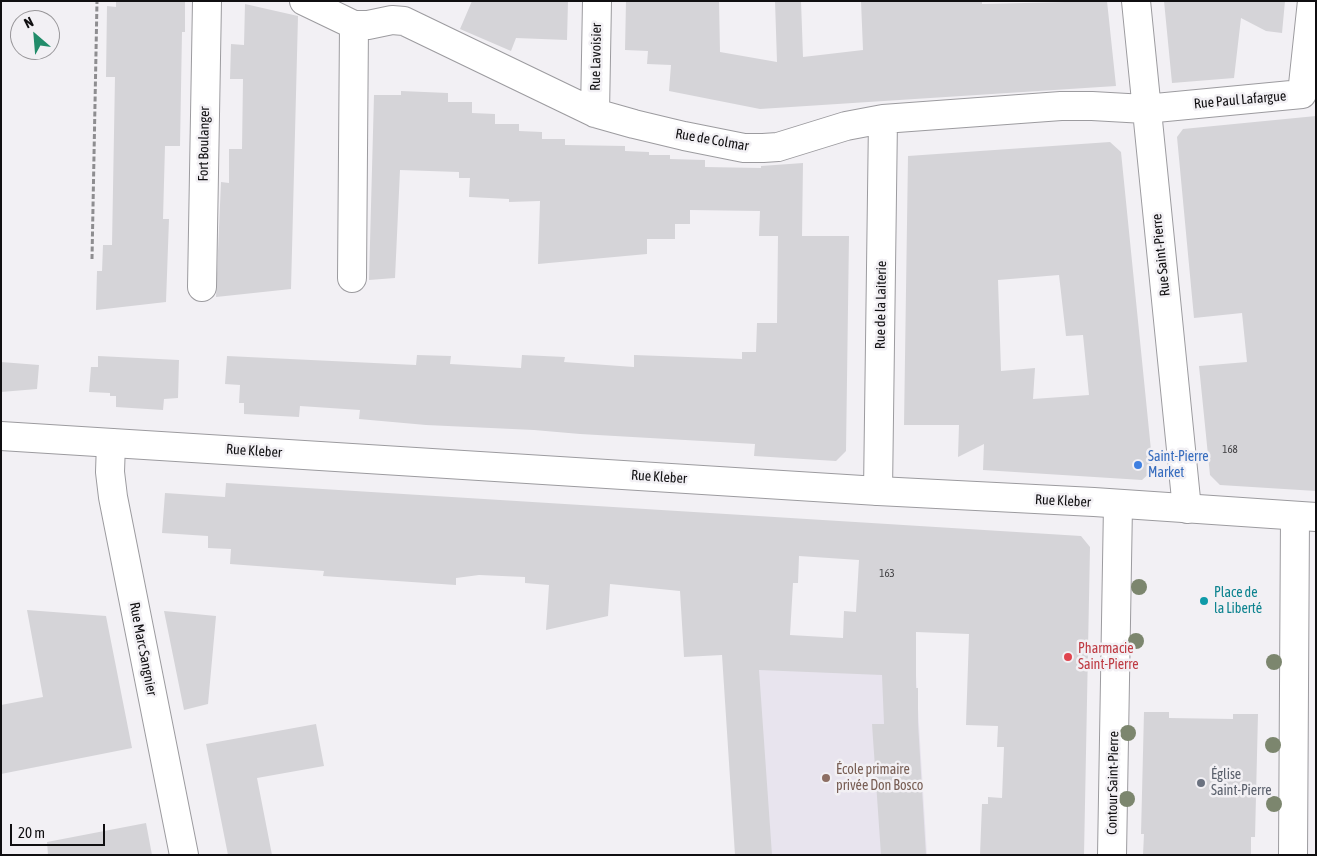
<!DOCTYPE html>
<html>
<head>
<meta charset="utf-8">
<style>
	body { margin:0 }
	#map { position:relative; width:1317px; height:856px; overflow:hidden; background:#f2f0f4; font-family:"Asap Condensed",sans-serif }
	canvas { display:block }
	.frame { position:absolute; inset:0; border:2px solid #100f11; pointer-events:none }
	.north { position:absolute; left:10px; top:10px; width:50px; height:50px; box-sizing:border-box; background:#f2f0f4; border:1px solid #989699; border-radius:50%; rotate:333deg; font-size:14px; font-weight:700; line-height:20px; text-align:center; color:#100f11 }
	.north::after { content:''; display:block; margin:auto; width:18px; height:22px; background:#228c6a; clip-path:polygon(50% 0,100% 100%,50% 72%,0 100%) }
	.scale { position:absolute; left:10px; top:824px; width:95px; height:22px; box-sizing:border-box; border:2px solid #100f11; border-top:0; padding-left:6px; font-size:15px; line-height:18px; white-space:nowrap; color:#100f11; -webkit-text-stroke:4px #f2f0f4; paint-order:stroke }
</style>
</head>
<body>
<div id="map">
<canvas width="1317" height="856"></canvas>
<div class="frame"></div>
<div class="north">N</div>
<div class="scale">20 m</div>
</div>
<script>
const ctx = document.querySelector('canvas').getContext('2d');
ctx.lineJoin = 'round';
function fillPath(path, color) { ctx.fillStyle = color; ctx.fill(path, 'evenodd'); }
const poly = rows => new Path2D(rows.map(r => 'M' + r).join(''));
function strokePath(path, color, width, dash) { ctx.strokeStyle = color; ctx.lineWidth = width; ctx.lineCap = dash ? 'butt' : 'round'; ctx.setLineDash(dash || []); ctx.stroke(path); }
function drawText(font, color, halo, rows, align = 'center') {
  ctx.font = font + ' "Asap Condensed",sans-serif'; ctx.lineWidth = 5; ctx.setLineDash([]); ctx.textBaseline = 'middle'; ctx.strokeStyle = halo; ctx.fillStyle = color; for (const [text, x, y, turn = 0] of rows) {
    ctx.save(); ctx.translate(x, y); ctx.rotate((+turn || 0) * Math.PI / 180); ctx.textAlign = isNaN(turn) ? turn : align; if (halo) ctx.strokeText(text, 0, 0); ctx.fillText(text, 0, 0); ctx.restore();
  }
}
fillPath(poly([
	[914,642,927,855,735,855,747,669]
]), '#e8e4ee');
fillPath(poly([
	[116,1,185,1,185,32,182,32,180,146,165,146,163,219,169,219,166,302,96,310,97,271,102,271,103,245,112,245,115,77,106,77,107,6,116,7],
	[472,1,568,1,567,40,516,38,511,51,460,29],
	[626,1,719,1,720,52,777,62,775,1,801,1,803,57,863,50,861,1,982,1,982,4,1107,1,1116,86,760,109,669,91,671,65,647,64,648,51,625,50],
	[1164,1,1285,1,1282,33,1266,31,1241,18,1234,78,1172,83],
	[245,4,298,16,291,289,216,297,221,182,229,183,229,149,242,149,243,79,230,79,231,44,244,45],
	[401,91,448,93,448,102,472,102,472,113,495,114,495,124,519,124,519,131,542,132,542,139,565,139,565,145,625,146,625,151,649,152,649,155,670,155,670,159,705,160,705,167,761,168,761,166,803,163,802,236,849,236,846,451,836,461,754,456,755,444,580,434,534,430,426,425,359,419,360,410,300,406,299,417,244,414,244,403,239,403,240,385,225,384,227,356,416,365,417,355,451,356,450,364,521,368,522,355,565,357,564,362,634,367,634,355,742,359,742,352,756,352,757,323,777,323,778,236,759,236,760,211,690,210,690,224,675,224,675,239,647,239,647,254,538,264,540,201,509,202,509,199,469,197,470,178,459,178,459,172,400,170,395,278,369,280,374,95,401,95],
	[1316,116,1316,491,1220,485,1210,475,1199,366,1247,362,1242,313,1194,318,1177,137,1183,129],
	[1110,142,1121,152,1153,470,1142,480,983,470,984,444,958,457,959,425,904,425,908,156],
	[1059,275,1066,336,1083,335,1089,395,1033,399,1035,368,1001,371,998,280],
	[98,356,179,360,178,398,164,399,163,410,116,407,116,396,110,396,110,393,89,392,91,367,98,367],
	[1,362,39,365,37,389,1,392],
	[226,483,1081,536,1090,547,1084,855,980,855,982,804,988,804,988,797,1002,798,1004,747,997,747,998,726,966,725,969,634,916,632,916,688,918,688,918,723,926,855,881,855,872,724,884,724,882,675,759,670,772,855,735,855,722,655,684,657,680,591,610,584,608,616,546,630,549,585,525,583,525,577,479,575,456,578,456,585,323,576,324,571,230,564,231,549,208,548,208,536,162,533,165,493,225,497],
	[799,556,859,560,856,612,844,611,843,638,790,635,793,583,798,583],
	[27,610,106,616,132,748,1,774,1,705,43,697],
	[164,611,216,616,208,704,184,710],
	[1144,712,1169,712,1169,718,1233,719,1233,714,1258,714,1255,837,1251,837,1251,855,1143,855,1144,834,1141,834],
	[316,724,324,766,257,778,272,855,228,855,206,744],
	[146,823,152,855,48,855,47,842]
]), '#d5d4d8');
const street = poly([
	[304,1,354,25,368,25,392,20,404,21,595,113,634,124,684,136,744,148,763,148,778,147,846,126,883,119,1061,106,1092,106,1145,109,1302,94,1312,1],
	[1136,1,1187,509],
	[595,113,597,1],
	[352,278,354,25],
	[202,287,207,1],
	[111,443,110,472,113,497,184,855],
	[878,491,883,119],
	[1112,855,1118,505],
	[1293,855,1295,517]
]);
const secondary = poly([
	[1,436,878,491,1094,502,1316,517]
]);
strokePath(street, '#9c9b9f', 30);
strokePath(secondary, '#9c9b9f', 30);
strokePath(poly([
	[92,259,97,1]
]), '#8e8d90', 3, [5, 2.5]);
strokePath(street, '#fff', 28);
strokePath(secondary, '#fff', 28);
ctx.fillStyle = '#7c866e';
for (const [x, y] of [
	[1139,587],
	[1136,641],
	[1274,662],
	[1128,733],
	[1273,745],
	[1127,799],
	[1274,804]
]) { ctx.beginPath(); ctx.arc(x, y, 8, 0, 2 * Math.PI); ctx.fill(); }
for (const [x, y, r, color] of [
	[1138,465,5,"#3f7fe0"],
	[1204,601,5,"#0f9aa8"],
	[1068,657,5,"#e0444e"],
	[826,778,5,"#8d6e63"],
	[1201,783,5,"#6b7280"]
]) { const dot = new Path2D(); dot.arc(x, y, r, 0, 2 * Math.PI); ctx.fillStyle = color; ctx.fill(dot); strokePath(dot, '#f2f0f4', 2); }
drawText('11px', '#414043', null, [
	["168",1230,450],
	["163",887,574]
]);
drawText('14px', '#100f11', '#f2f0f4', [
	["Rue Lavoisier",596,57,-89],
	["Rue Paul Lafargue",1240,100,-5],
	["Rue de Colmar",712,140,10],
	["Fort Boulanger",204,144,-89],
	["Rue Saint-Pierre",1161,255,-96],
	["Rue de la Laiterie",881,305,-89],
	["Rue Kleber",254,451,4],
	["Rue Kleber",659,477,4],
	["Rue Kleber",1063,501,3],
	["Rue Marc Sangnier",143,649,79],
	["Contour Saint-Pierre",1113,783,-89]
]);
drawText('14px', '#366cbe', '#f2f0f4', [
	["Saint-Pierre",1148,457],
	["Market",1148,473]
], 'left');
drawText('14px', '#0d838f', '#f2f0f4', [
	["Place de",1214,593],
	["la Liberté",1214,609]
], 'left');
drawText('14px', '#be3a42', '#f2f0f4', [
	["Pharmacie",1078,649],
	["Saint-Pierre",1078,665]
], 'left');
drawText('14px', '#785e54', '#f2f0f4', [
	["École primaire",836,770],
	["privée Don Bosco",836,786]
], 'left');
drawText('14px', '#5b616d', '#f2f0f4', [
	["Église",1211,775],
	["Saint-Pierre",1211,791]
], 'left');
</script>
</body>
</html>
